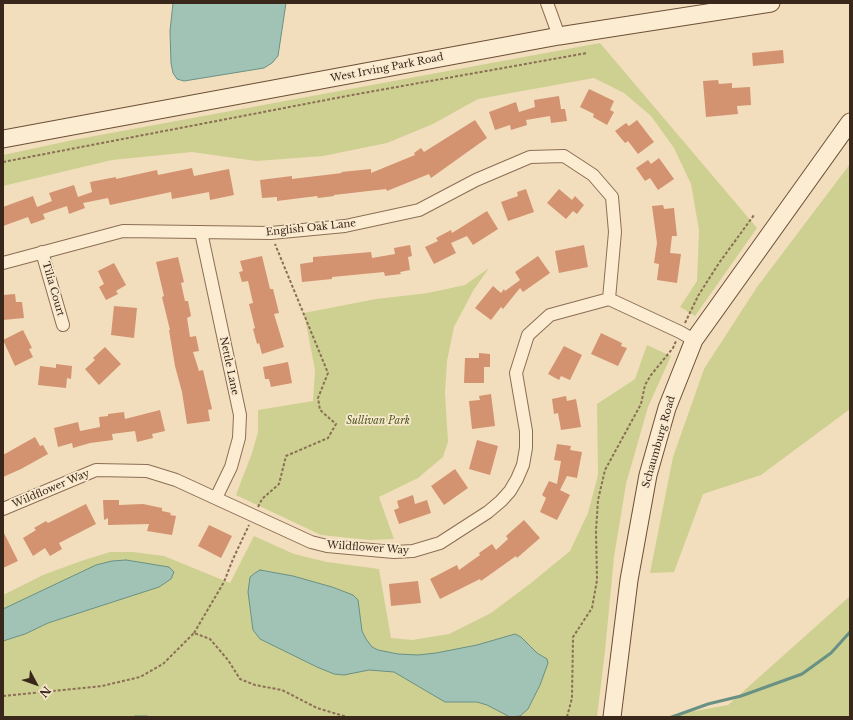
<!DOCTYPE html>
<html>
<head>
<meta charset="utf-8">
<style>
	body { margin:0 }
	#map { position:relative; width:853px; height:720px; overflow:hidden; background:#f2debd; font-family:"Libre Baskerville",serif }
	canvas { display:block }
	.frame { position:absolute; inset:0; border:4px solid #39271b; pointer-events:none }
	.north { position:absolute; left:16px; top:664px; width:40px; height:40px; -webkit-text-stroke:3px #f8e9ce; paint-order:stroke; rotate:131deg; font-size:11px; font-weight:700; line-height:16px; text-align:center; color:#39271b }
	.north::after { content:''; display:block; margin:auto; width:14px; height:18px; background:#39271b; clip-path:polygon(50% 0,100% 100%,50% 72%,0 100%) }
</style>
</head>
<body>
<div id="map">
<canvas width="853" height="720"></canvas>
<div class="frame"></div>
<div class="north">N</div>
</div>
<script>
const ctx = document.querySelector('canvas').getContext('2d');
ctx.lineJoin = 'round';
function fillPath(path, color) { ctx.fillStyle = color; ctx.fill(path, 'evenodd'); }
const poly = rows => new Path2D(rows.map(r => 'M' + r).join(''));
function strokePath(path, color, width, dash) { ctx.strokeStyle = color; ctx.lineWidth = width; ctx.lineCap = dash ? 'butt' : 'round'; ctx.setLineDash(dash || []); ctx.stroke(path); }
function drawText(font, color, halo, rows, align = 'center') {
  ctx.font = font + ' "Libre Baskerville",serif'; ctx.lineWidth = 3.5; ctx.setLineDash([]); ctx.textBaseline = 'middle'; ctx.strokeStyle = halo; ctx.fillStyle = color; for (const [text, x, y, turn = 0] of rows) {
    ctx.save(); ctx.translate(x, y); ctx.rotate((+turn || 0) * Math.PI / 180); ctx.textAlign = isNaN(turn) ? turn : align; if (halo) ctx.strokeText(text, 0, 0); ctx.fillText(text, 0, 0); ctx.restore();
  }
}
fillPath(poly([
	[600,43,757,228,695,316,680,307,697,281,699,230,691,184,674,148,651,116,624,93,594,78,478,99,433,124,387,143,323,156,256,161,192,152,112,160,3,186,3,155,73,140],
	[850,164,850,409,761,475,703,494,674,572,650,573,673,457,704,369,757,287],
	[489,268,473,291,454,327,447,361,445,393,448,442,443,457,418,478,379,497,394,539,370,540,321,535,236,495,252,453,258,432,258,410,313,401,315,370,304,313,376,299,428,293,465,285],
	[647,345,671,356,648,407,626,484,614,557,605,651,597,717,3,717,3,595,43,575,81,561,110,552,133,552,164,556,230,583,254,536,294,554,327,562,379,569,391,638,412,640,449,634,491,613,531,583,570,551,588,513,598,475,597,404,635,379],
	[850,596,850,717,662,717,728,705]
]), '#ced091');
const water = poly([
	[173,3,286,3,278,56,272,63,264,68,184,81,177,79,173,73,171,63,170,31,173,3],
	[126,560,169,567,174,572,171,579,159,587,48,623,25,634,3,641,3,609,96,565,112,561,126,560],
	[260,570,293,576,332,587,353,595,358,600,362,631,366,639,372,647,378,650,398,654,418,655,436,653,477,645,515,634,521,637,537,653,547,659,548,663,540,685,528,709,520,716,510,717,487,705,477,702,445,702,394,672,369,670,344,675,334,674,317,667,260,639,253,630,248,592,250,577,255,573,260,570]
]);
fillPath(water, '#a1c3b6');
strokePath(water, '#689184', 1);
strokePath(poly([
	[135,717,147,717],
	[672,717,708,704,741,696,802,674,831,653,850,632]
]), '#689184', 3);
fillPath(poly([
	[783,50,784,63,753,66,752,53],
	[718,80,719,84,732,83,732,88,750,87,751,105,737,106,738,114,706,117,703,81],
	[589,89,614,101,610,110,614,112,607,125,593,117,594,114,580,107],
	[559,96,561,109,565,109,567,121,551,123,550,116,526,120,527,125,511,130,510,125,495,130,489,112,516,102,519,112,535,107,534,100],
	[475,120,487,138,431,178,429,174,387,191,386,189,334,195,334,196,318,198,317,196,277,201,277,197,262,198,260,180,292,176,292,179,342,173,341,172,371,169,371,173,415,155,414,153,421,148,424,152],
	[637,120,654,142,638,154,628,141,625,143,615,131,626,123,629,126],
	[659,158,674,179,658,190,650,178,645,181,636,168,648,160,651,164],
	[192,168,194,176,229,169,234,195,210,200,209,192,172,199,171,192,110,205,108,198,83,203,85,208,69,214,67,206,43,214,45,219,31,224,28,217,3,226,3,207,33,196,37,207,52,201,49,193,74,185,78,197,92,192,90,182,116,177,116,179,157,170,158,175],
	[526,189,534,212,508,221,501,202,518,196,517,192],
	[559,189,572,200,575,196,584,205,577,214,573,211,566,219,547,203],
	[663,205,664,209,674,208,677,236,672,236,670,253,681,254,677,283,657,280,659,264,654,263,657,243,652,206],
	[487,211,498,229,473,245,467,236,451,243,456,253,434,264,425,247,438,241,436,238,451,230,452,233],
	[410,245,412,256,408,257,410,270,400,272,401,274,385,276,384,272,332,277,332,279,302,282,300,264,313,262,313,257,371,252,372,258,395,254,394,248],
	[584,245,588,267,559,273,555,251],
	[262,256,270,289,273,289,279,313,274,314,284,347,262,354,259,343,257,344,253,329,255,328,249,304,253,303,248,281,242,282,239,272,243,271,240,261],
	[538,256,550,273,523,292,520,288,503,309,501,307,491,320,475,308,493,286,501,293,504,289,505,291,520,280,515,272],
	[178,257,184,282,181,283,185,301,188,301,191,316,187,318,190,337,196,336,199,351,193,352,199,371,203,370,212,409,208,410,210,421,187,424,182,392,175,366,169,330,170,330,162,297,164,296,156,262],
	[114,263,126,285,116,291,118,294,106,300,99,287,104,284,98,271],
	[15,294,16,302,22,302,24,318,3,320,3,295],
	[114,306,137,308,134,338,111,335],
	[23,330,32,348,29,349,33,357,15,366,3,340],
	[601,333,622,343,621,346,627,348,618,366,591,354],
	[564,346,582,355,570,380,561,376,559,380,548,374],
	[105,347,121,364,99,385,85,369,95,360,93,358],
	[479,353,490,354,490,367,484,367,484,383,464,383,465,358,479,358],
	[288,362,292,383,271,387,269,379,265,379,263,367],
	[56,364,72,366,71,379,67,378,66,388,38,385,40,366,56,368],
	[491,394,495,426,472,429,469,401,480,400,479,396],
	[566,396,567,401,576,399,581,427,561,430,558,413,554,414,552,399],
	[160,410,165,431,152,434,153,438,137,442,135,431,112,434,113,440,90,443,73,448,72,443,58,447,54,428,78,422,80,431,100,427,99,417,108,416,108,414,124,412,125,419],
	[35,437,40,446,43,445,48,454,21,469,3,477,3,455],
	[477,440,498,446,490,475,469,469],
	[557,444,571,446,570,450,582,452,577,478,567,476,560,490,570,495,557,520,540,512,546,498,542,495,549,481,557,484,561,461,554,460],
	[455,469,468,488,444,505,431,486],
	[413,495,415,504,427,500,431,513,399,524,394,510,399,508,397,501],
	[103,500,119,500,119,505,143,504,162,508,162,511,171,513,170,515,176,516,172,535,147,531,149,524,108,525,108,518,104,520],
	[86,504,96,524,59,543,62,549,50,556,45,548,33,556,23,538,36,530,34,528,46,521,48,523],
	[524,520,540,538,517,558,516,556,481,581,480,579,440,599,430,579,457,565,459,570,480,555,479,553,492,544,496,550,508,539,506,536],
	[209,525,232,536,221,558,198,546],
	[3,531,18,561,3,568],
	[418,581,421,603,391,606,389,584]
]), '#d39270');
const minor = poly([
	[547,3,559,36],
	[201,232,240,415,239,438,231,467,216,498],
	[42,252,63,325],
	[3,263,123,231,271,233,345,226,419,210,476,180,530,157,564,156,593,175,612,197,615,232,609,299],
	[3,509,96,470,147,471,176,480,311,542,327,546,394,552,413,551,440,543,488,512,501,501,510,491,517,479,523,465,526,448,526,431,516,373,528,335,550,315,609,299,680,332,694,340]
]);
const secondary = poly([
	[3,139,559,36,771,3],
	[612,717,629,580,648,475,667,408,694,340,850,122]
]);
strokePath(minor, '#8b6e55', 14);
strokePath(secondary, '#6d4f38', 19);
strokePath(poly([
	[3,162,352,95,587,53],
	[685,323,698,296,719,263,754,215],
	[258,507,262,499,279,484,286,456,328,438,336,424,320,410,318,398,328,373,275,244],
	[194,633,224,582,233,559,249,525],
	[3,696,102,686,140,677,163,664,194,633,210,639,228,660,240,679,255,685,282,690,317,708,347,717],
	[567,717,572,698,573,637,592,608,597,580,596,531,598,500,605,470,641,404,645,385,651,375,673,348,676,341]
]), '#8b6e55', 2, [3, 2]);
strokePath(minor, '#fcecd1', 12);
strokePath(secondary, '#fcecd1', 17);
drawText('10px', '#39271b', '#f8e9ce', [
	["West Irving Park Road",387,68,-11],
	["English Oak Lane",311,228,-6],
	["Tilia Court",53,289,74],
	["Nettle Lane",229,366,78],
	["Schaumburg Road",659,442,-74],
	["Wildflower Way",51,489,-23],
	["Wildflower Way",368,548,4]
]);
drawText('italic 10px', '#4d5720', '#f8e9ce', [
	["Sullivan Park",378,421]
]);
</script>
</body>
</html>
